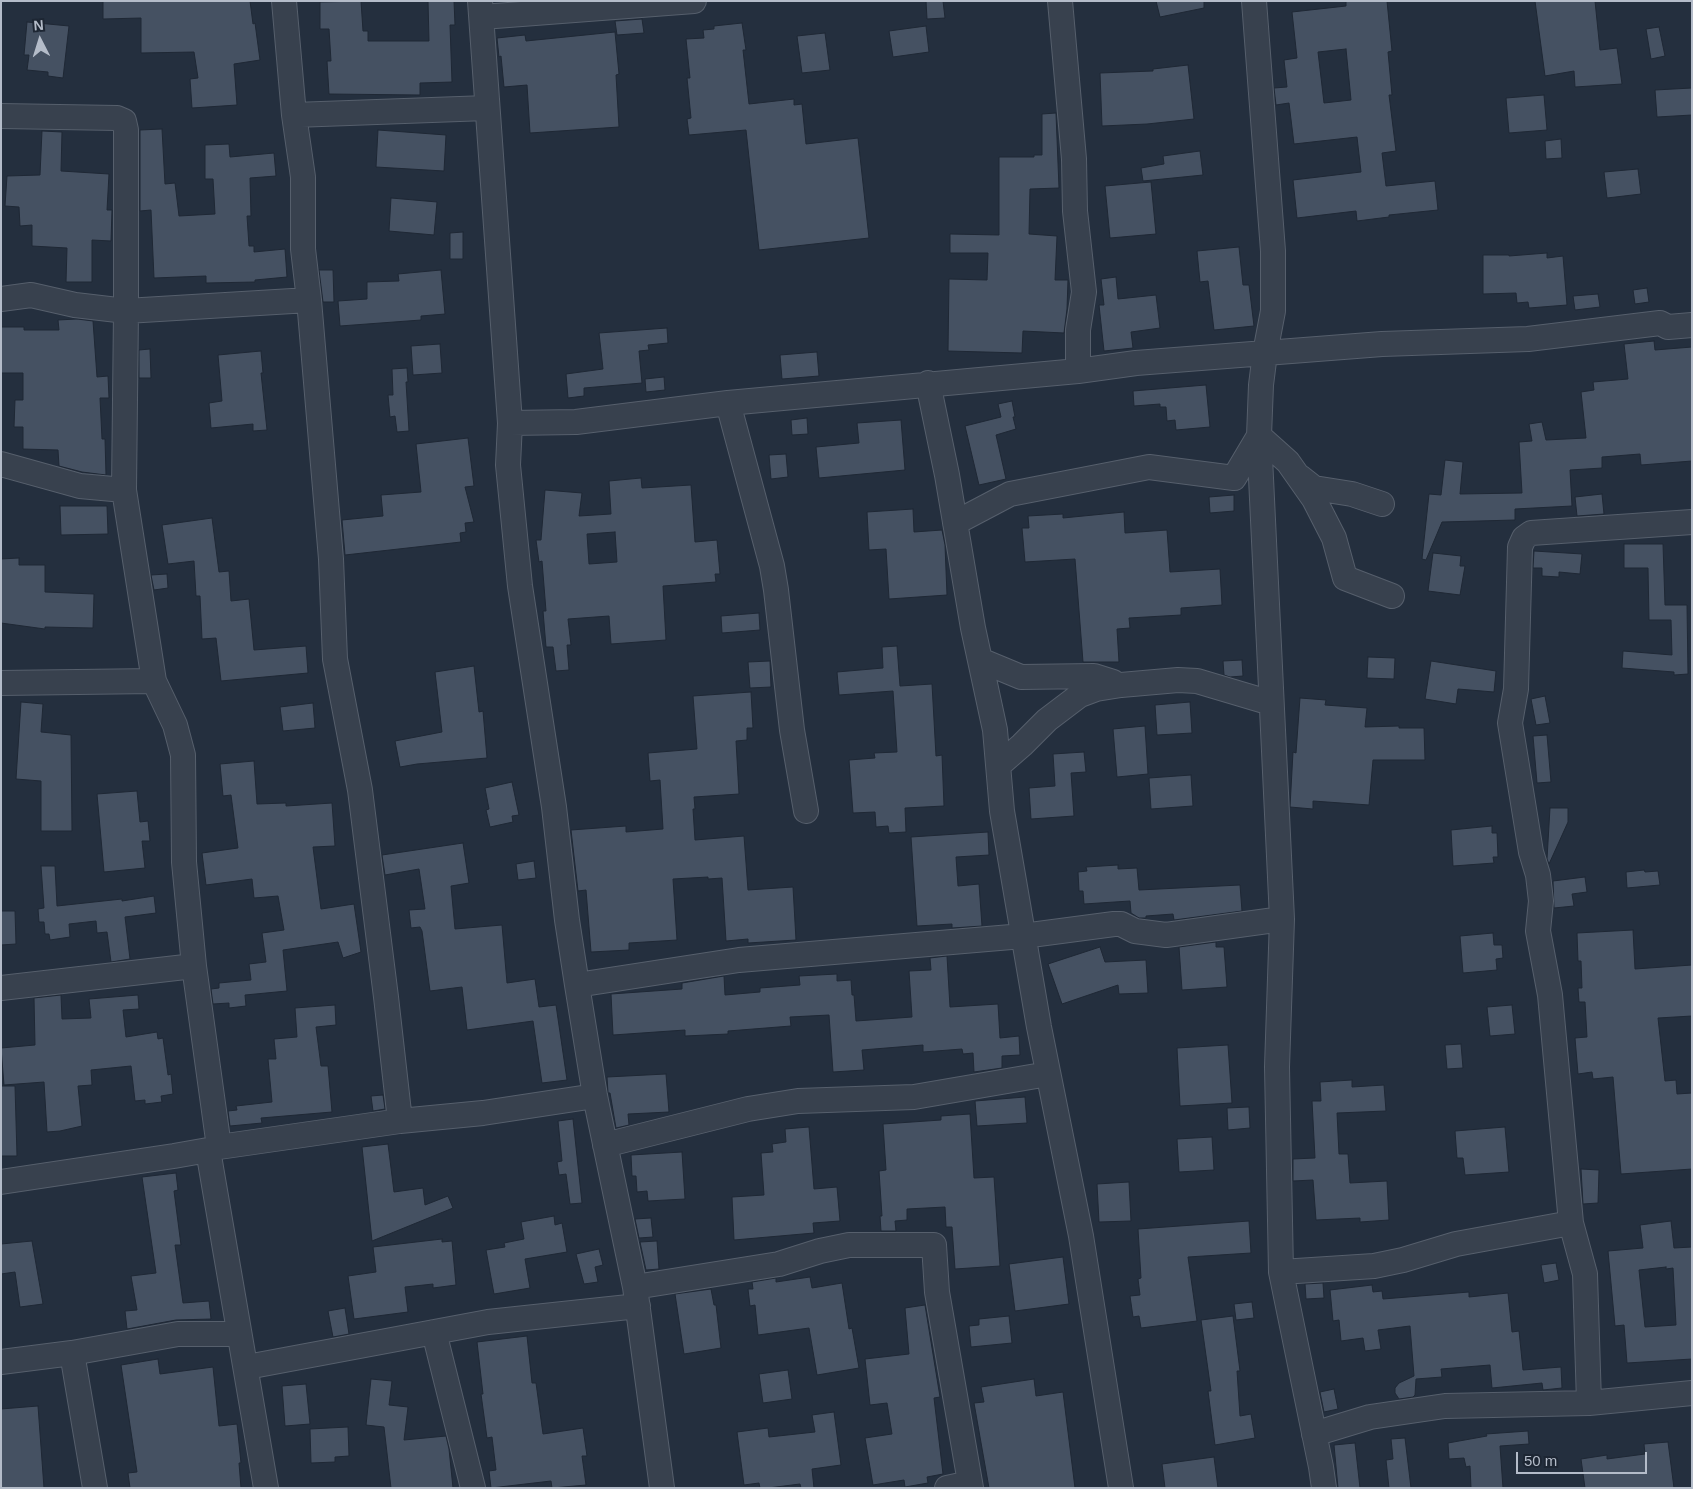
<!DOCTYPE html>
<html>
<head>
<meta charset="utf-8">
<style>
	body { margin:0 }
	#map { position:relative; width:1693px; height:1489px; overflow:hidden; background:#242f3e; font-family:Arial,sans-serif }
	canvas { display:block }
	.frame { position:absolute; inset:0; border:2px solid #b4bcc9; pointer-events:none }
	.north { position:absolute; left:15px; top:15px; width:50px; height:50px; -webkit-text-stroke:4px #1d2633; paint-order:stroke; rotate:355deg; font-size:14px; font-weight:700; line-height:20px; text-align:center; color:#b4bcc9 }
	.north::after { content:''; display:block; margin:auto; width:18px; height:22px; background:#b4bcc9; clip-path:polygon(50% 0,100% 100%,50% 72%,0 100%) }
	.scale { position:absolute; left:1516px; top:1452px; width:131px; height:22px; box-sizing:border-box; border:2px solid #b4bcc9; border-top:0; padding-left:6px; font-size:15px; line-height:18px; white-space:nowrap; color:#b4bcc9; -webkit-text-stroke:4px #1d2633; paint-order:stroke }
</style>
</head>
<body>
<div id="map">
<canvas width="1693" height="1489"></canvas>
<div class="frame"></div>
<div class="north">N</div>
<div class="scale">50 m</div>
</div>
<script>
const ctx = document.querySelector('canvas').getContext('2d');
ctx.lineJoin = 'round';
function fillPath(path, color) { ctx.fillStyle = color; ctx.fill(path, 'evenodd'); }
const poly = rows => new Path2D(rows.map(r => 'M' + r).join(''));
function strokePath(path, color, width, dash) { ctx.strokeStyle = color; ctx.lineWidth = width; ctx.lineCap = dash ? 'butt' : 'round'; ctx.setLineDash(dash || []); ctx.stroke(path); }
const building = poly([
	[103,1,250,1,253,24,255,23,260,60,234,64,237,105,192,108,190,79,198,78,194,52,141,53,141,18,103,19,103,1],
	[361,1,363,31,368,31,368,41,429,41,428,1,454,1,455,25,450,25,452,82,420,83,420,95,329,94,327,61,331,61,329,29,320,29,320,2,361,1],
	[926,1,943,1,945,18,927,19,926,1],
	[1156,1,1204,1,1204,8,1160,17,1156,1],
	[1346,1,1387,1,1392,51,1388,52,1392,95,1389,95,1396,151,1382,153,1386,186,1435,181,1438,210,1389,215,1389,217,1357,221,1356,211,1297,218,1293,180,1361,172,1357,137,1294,144,1289,103,1276,105,1274,88,1287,87,1284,60,1297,58,1292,12,1346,6,1346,1],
	[1346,49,1351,100,1324,103,1318,52,1346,49],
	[1535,1,1595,1,1600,50,1617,48,1622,84,1575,87,1574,71,1545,76,1535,1],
	[642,19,644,33,617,35,615,21,642,19],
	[27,22,69,26,63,78,48,76,48,72,27,70,29,55,24,55,27,22],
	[742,23,746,50,743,50,749,104,794,99,794,105,802,104,806,144,858,138,869,238,759,250,746,130,689,135,687,119,691,118,687,78,690,78,686,39,704,38,703,30,714,29,714,26,742,23],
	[926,26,929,52,893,57,889,31,926,26],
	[1659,27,1665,56,1651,59,1646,29,1659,27],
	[615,32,619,74,616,75,619,127,530,133,527,85,504,87,501,56,499,57,497,38,525,35,526,41,615,32],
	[825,33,830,70,802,73,797,36,825,33],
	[1188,65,1194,119,1147,124,1102,126,1100,73,1153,71,1153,69,1188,65],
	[1692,88,1692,115,1657,117,1655,90,1692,88],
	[1544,95,1547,130,1509,133,1506,98,1544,95],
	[1056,113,1059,188,1030,189,1029,234,1057,236,1055,280,1068,280,1067,309,1064,333,1023,331,1022,353,948,351,949,279,987,280,988,253,950,253,950,234,999,235,999,157,1034,157,1034,155,1042,155,1042,114,1056,113],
	[162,129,165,184,175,183,179,216,215,214,213,179,205,179,205,145,229,144,230,157,274,153,276,176,250,178,251,216,247,216,249,246,254,246,254,252,285,249,287,277,255,280,255,282,206,283,206,276,154,278,151,210,140,211,140,130,162,129],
	[378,130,446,135,444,171,376,167,378,130],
	[42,131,62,132,61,171,109,174,107,210,112,210,111,241,92,240,92,282,66,282,67,248,32,246,32,225,20,226,19,207,5,206,7,176,40,175,42,131],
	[1561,139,1562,158,1546,159,1545,141,1561,139],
	[1200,151,1203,175,1143,181,1141,168,1164,164,1163,156,1200,151],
	[1638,169,1641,194,1607,198,1604,172,1638,169],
	[1151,182,1156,234,1110,238,1105,186,1151,182],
	[391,198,437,202,434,235,389,231,391,198],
	[463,232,463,259,450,259,450,233,463,232],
	[1239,247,1243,285,1249,285,1254,326,1214,330,1208,281,1200,282,1197,251,1239,247],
	[1547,253,1547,258,1563,256,1567,305,1529,308,1528,302,1517,303,1516,293,1483,294,1483,255,1509,255,1509,256,1547,253],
	[319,270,333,270,334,302,323,302,319,270],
	[441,270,445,314,421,316,421,320,340,326,338,301,367,299,367,282,399,281,398,274,441,270],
	[1116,277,1118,299,1156,295,1160,328,1131,332,1133,348,1104,351,1099,305,1104,305,1101,279,1116,277],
	[1647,288,1649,302,1635,304,1633,290,1647,288],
	[1598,294,1600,307,1575,310,1573,296,1598,294],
	[77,319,93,321,97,377,108,376,109,398,100,398,102,439,105,439,106,475,82,472,59,466,58,450,23,449,23,427,14,427,15,400,23,400,23,373,1,373,1,327,24,327,24,330,59,330,58,320,77,319],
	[667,328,668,343,648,345,649,350,639,351,642,383,584,388,584,396,568,398,566,374,603,369,599,333,667,328],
	[1654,341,1655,350,1692,347,1692,461,1641,465,1640,454,1602,457,1602,468,1570,470,1572,506,1515,509,1515,520,1442,522,1426,560,1422,559,1429,494,1441,495,1445,460,1463,462,1460,494,1522,493,1519,442,1532,441,1529,424,1542,422,1546,440,1586,438,1581,392,1594,390,1593,382,1628,379,1624,344,1654,341],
	[440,344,442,373,413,375,411,346,440,344],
	[150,349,151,378,139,378,139,350,150,349],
	[261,351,263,373,261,373,267,430,253,431,253,424,211,428,209,403,222,401,218,355,261,351],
	[817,352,819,376,782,379,780,355,817,352],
	[407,368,408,382,406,382,409,431,397,432,395,416,390,417,388,395,393,395,392,369,407,368],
	[664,377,665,390,646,392,645,379,664,377],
	[1206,385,1210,427,1176,430,1175,420,1167,421,1166,407,1160,407,1160,404,1134,406,1133,391,1206,385],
	[1012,401,1015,417,1013,417,1016,429,996,435,1006,479,979,485,965,426,1001,417,998,404,1012,401],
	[807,418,808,434,792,435,791,420,807,418],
	[901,420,905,470,819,478,816,447,859,443,857,423,901,420],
	[468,438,474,486,465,487,474,522,465,523,466,532,460,533,461,542,345,555,342,520,383,516,381,495,421,492,416,444,468,438],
	[786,454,788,477,771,479,769,455,786,454],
	[641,478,642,488,691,485,695,542,717,540,720,574,715,574,716,582,663,586,666,640,611,644,609,616,568,619,571,645,567,645,569,670,556,671,553,647,546,647,543,611,546,611,542,561,539,562,536,540,541,540,545,490,582,493,579,516,611,514,609,481,641,478],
	[615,532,617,562,589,564,587,534,615,532],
	[1602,494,1604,514,1577,516,1575,497,1602,494],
	[1234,495,1234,511,1210,513,1209,497,1234,495],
	[60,506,107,506,108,534,61,535,60,506],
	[913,509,914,532,942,530,945,545,947,595,889,599,886,549,869,550,867,512,913,509],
	[1124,512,1125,533,1167,530,1170,572,1220,569,1222,605,1181,608,1181,615,1129,618,1130,628,1117,629,1119,662,1083,662,1075,559,1025,562,1022,528,1029,528,1028,516,1063,514,1063,518,1124,512],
	[212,518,219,572,229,571,231,601,249,599,254,650,306,646,308,673,221,681,216,638,202,639,200,596,196,596,194,561,168,564,162,525,212,518],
	[1624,544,1663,544,1665,605,1687,605,1688,674,1674,675,1674,672,1622,668,1623,651,1672,655,1671,620,1649,620,1648,568,1624,568,1624,544],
	[1534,551,1582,554,1580,574,1559,572,1559,577,1542,576,1542,568,1533,568,1534,551],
	[1433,553,1461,556,1460,566,1465,566,1460,595,1428,591,1433,553],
	[19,558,19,565,45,565,45,592,94,594,93,628,45,627,45,629,1,623,1,559,19,558],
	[167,574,168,588,154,590,151,575,167,574],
	[759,613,760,630,722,633,721,616,759,613],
	[897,646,900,686,932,684,936,756,942,755,944,806,905,808,906,832,889,833,888,826,876,827,875,812,853,813,849,760,875,758,874,753,897,752,893,691,839,695,837,672,883,668,882,647,897,646],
	[1368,657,1395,658,1394,679,1367,678,1368,657],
	[1242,660,1243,676,1230,677,1224,675,1223,661,1242,660],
	[770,661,771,687,750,688,748,662,770,661],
	[1431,661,1496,671,1494,692,1458,689,1456,704,1425,699,1431,661],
	[474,666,479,712,483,711,487,758,417,764,400,767,395,741,442,732,435,672,474,666],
	[751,692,753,728,747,728,747,740,736,741,739,794,694,797,695,809,693,809,695,840,744,836,748,890,793,887,796,940,748,943,748,939,726,941,722,878,708,879,708,877,673,879,677,940,629,943,629,950,591,952,586,890,578,891,571,830,626,826,626,832,663,829,660,780,650,781,648,753,697,749,693,696,751,692],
	[1545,696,1550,723,1536,725,1531,699,1545,696],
	[1300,698,1326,700,1325,705,1367,708,1365,727,1399,726,1399,728,1424,728,1425,760,1373,760,1369,805,1313,801,1313,809,1290,807,1293,752,1296,753,1300,698],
	[21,702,43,704,41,732,71,735,72,831,41,831,41,781,16,779,21,702],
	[1190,702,1192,733,1157,735,1155,705,1190,702],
	[313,703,315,728,283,731,280,707,313,703],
	[1145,726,1148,774,1117,777,1113,729,1145,726],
	[1547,735,1551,782,1537,783,1533,736,1547,735],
	[1084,752,1086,772,1071,773,1074,816,1031,819,1029,788,1055,786,1053,754,1084,752],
	[254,761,257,804,286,803,286,806,332,803,335,846,313,847,321,909,354,904,361,952,343,958,338,942,283,950,287,991,245,995,246,1006,229,1008,229,1003,213,1004,211,989,219,988,219,983,251,980,249,964,266,962,262,933,284,930,278,896,254,898,252,879,206,885,202,853,238,848,231,795,223,796,220,764,254,761],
	[1191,775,1193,806,1151,809,1149,778,1191,775],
	[512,782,519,815,512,816,513,822,490,827,486,810,489,809,485,788,512,782],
	[137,791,140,822,148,821,150,841,142,841,145,868,104,872,97,794,137,791],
	[1550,808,1568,808,1568,822,1549,864,1547,859,1550,808],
	[1492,826,1492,833,1497,833,1498,857,1493,857,1494,863,1453,866,1451,830,1492,826],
	[988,832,989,855,956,857,958,886,979,884,982,926,952,928,952,924,917,926,911,837,988,832],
	[463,843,469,883,451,886,455,929,502,925,507,983,535,979,539,1007,556,1005,567,1080,542,1083,533,1021,467,1030,462,987,430,991,422,931,420,927,411,928,409,910,425,909,419,869,385,875,382,855,463,843],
	[534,861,536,878,518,880,516,864,534,861],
	[1118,865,1118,869,1137,868,1139,890,1240,885,1242,911,1174,920,1173,914,1146,916,1146,918,1139,918,1131,913,1130,901,1084,904,1083,891,1079,891,1078,872,1087,871,1086,867,1118,865],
	[41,866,55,866,57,906,122,899,122,901,154,896,156,913,125,917,130,959,111,962,107,932,97,933,96,921,69,924,70,937,50,940,49,934,45,934,44,922,39,922,38,909,44,908,41,866],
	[1644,870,1645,872,1658,871,1660,885,1627,888,1626,872,1644,870],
	[1585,877,1587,892,1572,894,1574,906,1554,908,1553,881,1585,877],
	[1,911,15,911,16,944,1,945,1,911],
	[1633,930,1635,969,1692,965,1692,1016,1658,1018,1665,1081,1676,1080,1677,1094,1692,1093,1692,1169,1621,1174,1613,1077,1593,1079,1592,1072,1578,1074,1575,1038,1587,1037,1585,1002,1579,1002,1578,988,1582,988,1581,961,1578,961,1577,933,1633,930],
	[1493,933,1494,945,1502,945,1503,958,1496,959,1497,970,1463,973,1460,936,1493,933],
	[1216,942,1216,947,1224,947,1227,987,1182,990,1179,947,1216,942],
	[1100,947,1105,962,1146,960,1148,993,1119,994,1118,985,1062,1004,1048,964,1100,947],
	[947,956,950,1007,998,1004,1000,1038,1019,1036,1020,1055,1002,1056,1002,1068,974,1072,973,1053,963,1054,962,1049,923,1052,923,1045,862,1050,864,1070,833,1072,829,1015,790,1017,791,1026,728,1031,728,1034,685,1036,685,1030,613,1035,611,994,682,989,682,983,724,976,725,995,760,992,760,988,800,985,799,976,837,974,837,981,851,980,852,995,854,995,856,1021,912,1017,909,971,931,970,930,958,947,956],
	[61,995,62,1019,91,1018,89,999,138,995,139,1009,123,1010,126,1037,157,1032,158,1039,163,1038,168,1075,171,1074,173,1094,161,1096,162,1102,145,1104,145,1100,135,1101,131,1066,91,1070,92,1085,78,1086,82,1126,60,1131,47,1132,44,1082,4,1085,1,1048,35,1045,34,998,61,995],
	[335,1005,336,1025,316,1027,321,1066,328,1066,332,1112,261,1118,262,1123,230,1126,228,1111,237,1110,236,1106,272,1102,268,1059,276,1059,274,1039,297,1037,295,1008,335,1005],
	[1512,1005,1515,1034,1490,1036,1487,1007,1512,1005],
	[1461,1044,1463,1068,1447,1069,1445,1045,1461,1044],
	[1228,1045,1232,1103,1180,1106,1177,1048,1228,1045],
	[666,1074,669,1112,628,1114,629,1125,616,1128,610,1093,608,1093,607,1077,666,1074],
	[1352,1080,1352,1087,1384,1085,1386,1111,1337,1113,1339,1154,1348,1154,1350,1183,1387,1181,1389,1220,1360,1222,1360,1218,1316,1220,1313,1180,1293,1181,1293,1159,1315,1158,1312,1101,1321,1101,1320,1082,1352,1080],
	[1,1086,15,1086,17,1156,1,1156,1,1086],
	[383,1095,385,1109,373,1111,371,1096,383,1095],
	[1025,1097,1027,1123,977,1126,975,1101,1025,1097],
	[1249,1107,1250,1128,1228,1130,1227,1108,1249,1107],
	[970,1114,974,1178,994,1177,1000,1266,955,1269,952,1227,946,1227,945,1207,907,1209,907,1220,895,1221,896,1231,881,1231,880,1216,882,1216,879,1171,886,1170,883,1124,941,1120,941,1116,970,1114],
	[573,1119,582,1203,570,1204,566,1174,559,1175,557,1162,562,1161,558,1121,573,1119],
	[809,1127,814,1189,837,1187,840,1221,813,1223,814,1233,734,1240,732,1197,764,1195,761,1153,773,1152,772,1144,786,1142,785,1129,809,1127],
	[1505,1127,1509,1172,1465,1175,1463,1158,1457,1158,1455,1131,1505,1127],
	[1212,1137,1214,1170,1179,1172,1177,1139,1212,1137],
	[388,1144,394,1192,423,1188,425,1205,448,1196,453,1208,372,1241,362,1147,388,1144],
	[682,1152,685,1199,648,1201,647,1191,637,1192,636,1176,632,1176,631,1155,682,1152],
	[1581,1169,1599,1170,1598,1203,1583,1204,1581,1169],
	[176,1173,178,1190,174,1191,181,1245,175,1245,183,1303,209,1301,211,1319,176,1320,127,1329,125,1311,137,1310,131,1276,156,1273,142,1177,176,1173],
	[1129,1182,1131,1221,1099,1222,1097,1184,1129,1182],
	[554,1216,555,1225,562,1223,567,1252,525,1259,530,1288,494,1294,486,1250,505,1247,504,1243,524,1239,521,1222,554,1216],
	[651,1218,653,1237,639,1238,635,1219,651,1218],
	[1249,1221,1251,1253,1188,1257,1197,1321,1141,1328,1139,1316,1133,1317,1130,1296,1140,1295,1138,1279,1141,1278,1138,1229,1249,1221],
	[1671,1221,1674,1248,1692,1247,1692,1359,1627,1363,1624,1325,1615,1326,1608,1251,1643,1248,1640,1225,1671,1221],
	[1666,1267,1666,1269,1673,1268,1676,1325,1645,1327,1639,1270,1666,1267],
	[442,1239,442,1242,452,1241,456,1285,433,1288,433,1284,405,1287,408,1312,354,1319,348,1276,376,1272,373,1247,442,1239],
	[32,1241,43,1304,20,1307,15,1272,1,1274,1,1244,32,1241],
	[657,1241,659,1269,646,1270,640,1242,657,1241],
	[599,1249,603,1265,595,1267,598,1282,584,1284,576,1254,599,1249],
	[1063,1257,1069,1304,1015,1311,1009,1264,1063,1257],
	[1556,1263,1559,1280,1544,1283,1541,1265,1556,1263],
	[810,1277,812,1288,842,1283,849,1329,852,1328,859,1368,817,1375,809,1328,758,1335,755,1305,750,1306,748,1289,753,1289,752,1282,776,1278,776,1282,810,1277],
	[1323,1283,1324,1298,1306,1299,1305,1284,1323,1283],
	[1372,1285,1373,1292,1382,1291,1383,1299,1469,1292,1469,1297,1508,1293,1512,1332,1519,1331,1523,1370,1561,1367,1562,1388,1543,1390,1542,1383,1492,1388,1490,1365,1441,1369,1442,1377,1416,1379,1415,1395,1413,1397,1399,1399,1395,1393,1395,1388,1399,1383,1414,1376,1410,1326,1378,1330,1381,1349,1365,1351,1363,1338,1341,1341,1339,1320,1333,1321,1330,1290,1372,1285],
	[711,1289,714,1305,716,1305,721,1348,684,1354,675,1294,711,1289],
	[1252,1302,1254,1318,1236,1320,1234,1304,1252,1302],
	[925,1305,940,1397,934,1398,943,1474,927,1477,928,1483,905,1487,904,1480,873,1485,865,1438,892,1434,887,1403,870,1405,865,1359,909,1354,905,1308,925,1305],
	[345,1308,349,1334,333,1337,328,1311,345,1308],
	[1009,1316,1012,1343,971,1347,969,1326,979,1325,979,1319,1009,1316],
	[1233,1316,1240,1371,1237,1371,1240,1416,1251,1414,1255,1438,1215,1445,1208,1391,1211,1391,1201,1320,1233,1316],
	[527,1336,532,1383,536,1383,543,1434,583,1428,587,1456,582,1456,586,1485,552,1488,551,1481,491,1488,489,1471,496,1470,492,1437,487,1438,481,1394,483,1394,477,1342,527,1336],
	[158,1359,160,1374,213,1367,219,1426,237,1424,241,1463,239,1463,241,1488,130,1488,128,1473,137,1472,121,1365,158,1359],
	[788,1370,792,1399,763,1403,759,1374,788,1370],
	[371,1379,392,1381,389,1405,408,1407,404,1440,446,1436,449,1449,453,1488,391,1488,384,1427,366,1425,371,1379],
	[1034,1379,1036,1396,1063,1392,1075,1488,989,1488,974,1403,984,1402,981,1387,1034,1379],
	[306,1384,310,1424,285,1426,282,1386,306,1384],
	[1334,1389,1338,1409,1324,1412,1320,1392,1334,1389],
	[38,1406,44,1488,1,1488,1,1409,38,1406],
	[834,1412,841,1465,812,1469,814,1488,801,1488,800,1484,768,1488,760,1488,759,1483,744,1485,737,1432,768,1428,769,1437,815,1432,812,1415,834,1412],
	[348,1427,349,1456,335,1457,335,1462,311,1463,310,1429,348,1427],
	[1528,1431,1529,1444,1500,1446,1503,1488,1471,1488,1470,1466,1466,1467,1464,1458,1449,1459,1448,1443,1487,1436,1486,1434,1528,1431],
	[1405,1438,1411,1488,1389,1488,1386,1460,1393,1459,1391,1439,1405,1438],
	[1668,1442,1674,1488,1585,1488,1581,1459,1607,1455,1607,1459,1645,1454,1644,1444,1668,1442],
	[1355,1443,1360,1488,1338,1488,1334,1445,1355,1443],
	[1214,1457,1218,1488,1165,1488,1162,1464,1214,1457]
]);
fillPath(building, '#455162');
strokePath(building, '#1f2835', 1);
const minor = poly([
	[284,1,294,115,303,177,303,249,309,300,331,559,335,659,360,790,386,997,400,1121],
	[480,1,510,423,508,465,520,586,554,807,567,920,577,985,595,1096,635,1287,662,1488],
	[1060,1,1074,159,1075,211,1084,292,1078,330,1078,371],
	[1254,1,1273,251,1273,311,1265,353,1261,385,1259,436,1282,919,1277,1067,1281,1272,1321,1467,1324,1488],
	[482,17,694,1],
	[294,115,487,108],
	[1,116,117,118,124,121,126,130,126,311,124,490,154,681,175,725,183,755,184,862,194,966,219,1147],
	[1,299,31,295,75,305,126,311,309,300],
	[928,383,947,475,973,628,995,730,1002,811,1039,1027,1081,1236,1121,1488],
	[728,403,772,566,776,590,792,730,806,811],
	[510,423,576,422,728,403,1078,371,1136,363,1382,344,1528,339,1660,323,1668,327,1692,325],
	[1,464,80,486,124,490],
	[1300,477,1314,488,1352,494,1382,504],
	[955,523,1010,494,1149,467,1234,478,1259,436,1288,462,1314,499,1334,538,1345,578,1392,596],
	[980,660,1021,677,1094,676,1113,682],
	[1,683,154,681],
	[999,765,1022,745,1047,720,1080,695,1096,689,1121,685,1178,680,1197,681,1271,703],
	[577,985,739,960,1023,936,1114,924,1121,924,1135,931,1166,935,1282,919],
	[1,988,194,966],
	[605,1145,748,1109,798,1101,914,1097,1048,1074],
	[208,1150,266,1488],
	[1,1182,174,1156,208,1150,219,1147,400,1121,483,1113,595,1096],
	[1281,1272,1374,1266,1403,1260,1456,1244,1571,1223],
	[635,1287,779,1264,820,1251,849,1245,934,1245,937,1292,971,1488],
	[434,1332,473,1488],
	[72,1353,95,1488],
	[1,1362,72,1353,178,1334,239,1334],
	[247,1367,488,1322,638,1306],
	[1589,1403,1585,1274,1571,1223,1550,995,1538,931,1541,901,1538,875,1531,852,1510,723,1516,689,1520,547,1524,538,1531,533,1692,522],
	[1314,1434,1370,1417,1445,1406,1589,1403,1692,1393],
	[947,1488,970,1483]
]);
strokePath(minor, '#565f6c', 26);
strokePath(minor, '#38414e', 24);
</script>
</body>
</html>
